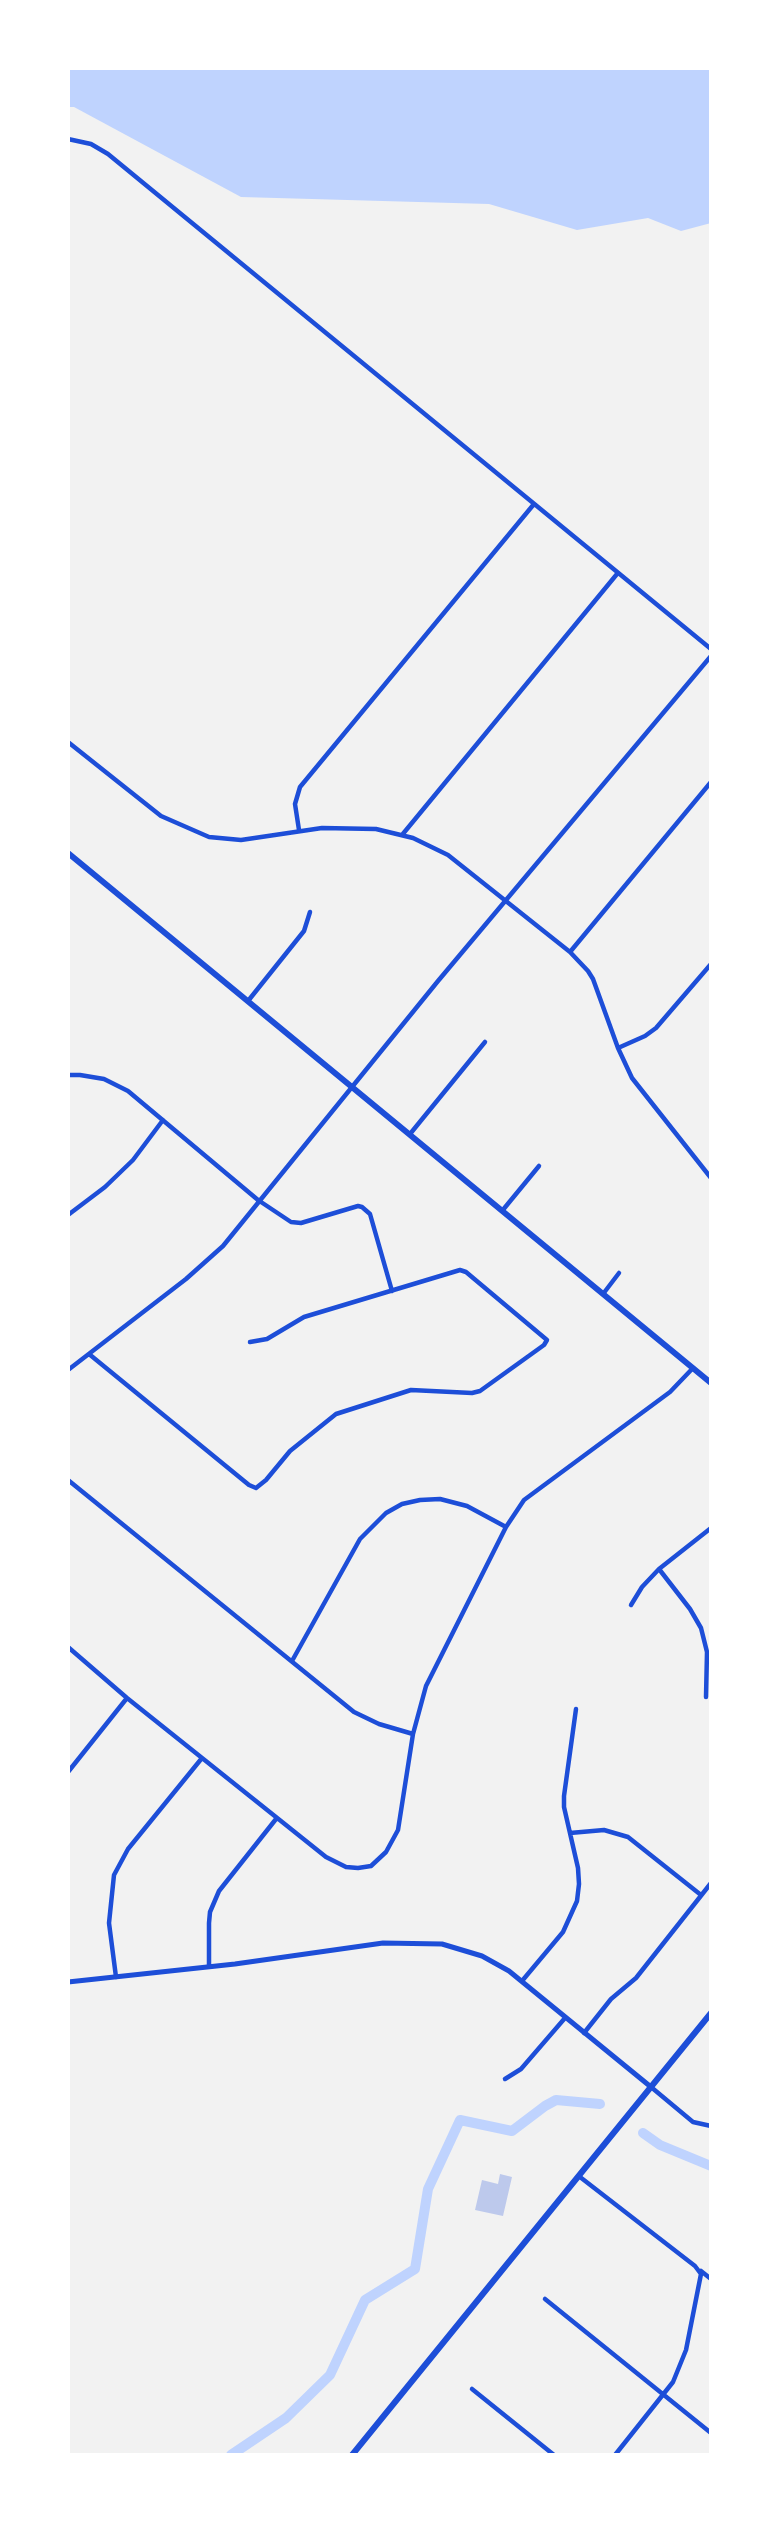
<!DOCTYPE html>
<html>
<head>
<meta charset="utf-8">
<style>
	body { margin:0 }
	#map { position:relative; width:779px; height:2523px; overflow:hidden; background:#f2f2f2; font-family:Barlow,sans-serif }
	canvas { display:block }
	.frame { position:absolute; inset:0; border:70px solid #fff; pointer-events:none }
</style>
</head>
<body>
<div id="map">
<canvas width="779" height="2523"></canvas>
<div class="frame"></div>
</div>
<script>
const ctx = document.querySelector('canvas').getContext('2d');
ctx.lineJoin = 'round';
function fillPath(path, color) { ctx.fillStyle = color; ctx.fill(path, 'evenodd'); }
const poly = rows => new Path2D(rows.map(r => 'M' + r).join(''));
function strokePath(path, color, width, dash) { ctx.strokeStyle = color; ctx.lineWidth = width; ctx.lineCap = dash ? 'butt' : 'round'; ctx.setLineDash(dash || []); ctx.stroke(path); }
fillPath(poly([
	[68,68,711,68,711,223,681,231,648,218,577,230,489,204,241,197,74,107,68,107]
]), '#bfd3fe');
strokePath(poly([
	[643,2133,660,2145,711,2166],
	[231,2455,286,2418,330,2375,365,2300,415,2269,428,2189,460,2120,512,2131,545,2106,556,2100,600,2104]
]), '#bfd3fe', 10);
fillPath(poly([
	[500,2174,512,2177,503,2216,475,2210,482,2180,498,2184]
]), '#bdc9ec');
strokePath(poly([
	[68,139,91,144,108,154,711,649],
	[68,742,161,816,209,837,241,840,322,828,376,829,413,838,448,855,570,952,588,971,593,979,618,1048,632,1078,711,1178],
	[299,830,295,804,300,787,534,504],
	[402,835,617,574],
	[570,952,711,782],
	[248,1001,304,931,310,912],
	[618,1048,645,1036,656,1028,711,964],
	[68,1075,80,1075,104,1079,128,1091,258,1200,291,1222,301,1223,358,1206,362,1207,370,1214,392,1291],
	[410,1134,485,1042],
	[502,1211,539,1166],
	[68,1215,105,1187,133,1160,163,1120],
	[603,1294,619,1273],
	[89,1354,249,1485,256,1488,266,1480,290,1451,336,1414,411,1390,472,1393,480,1391,544,1345,547,1340,466,1272,460,1270,304,1317,267,1339,250,1342],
	[68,1370,186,1279,223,1246,438,981,711,656],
	[68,1480,354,1712,379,1724,413,1734],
	[659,1569,690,1609,701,1628,707,1652,706,1697],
	[631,1605,642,1587,659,1569,711,1528],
	[68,1647,127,1698,326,1857,346,1867,358,1868,371,1866,386,1852,398,1830,413,1734,426,1686,506,1527,524,1500,670,1392,693,1368],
	[292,1661,360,1539,386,1513,402,1504,420,1500,440,1499,467,1506,506,1527],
	[68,1772,127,1698],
	[570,1833,604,1830,628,1837,701,1895],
	[209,1965,209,1923,210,1912,219,1891,276,1819],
	[116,1977,109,1923,114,1875,128,1849,202,1758],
	[522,1981,563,1932,577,1901,579,1884,578,1868,564,1807,564,1796,576,1709],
	[584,2033,611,1999,636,1978,711,1883],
	[505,2079,521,2069,565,2018],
	[651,2087,693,2122,711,2126],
	[580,2177,695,2266,701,2274,686,2350,673,2382,615,2455],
	[701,2271,711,2279],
	[545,2299,711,2433],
	[472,2389,554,2455]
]), '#1d4ed8', 4.5);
strokePath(poly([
	[68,1982,235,1964,383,1943,442,1944,482,1956,509,1971,651,2087]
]), '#1d4ed8', 5);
strokePath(poly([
	[68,853,711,1383],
	[352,2455,711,2013]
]), '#1d4ed8', 6);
</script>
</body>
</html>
